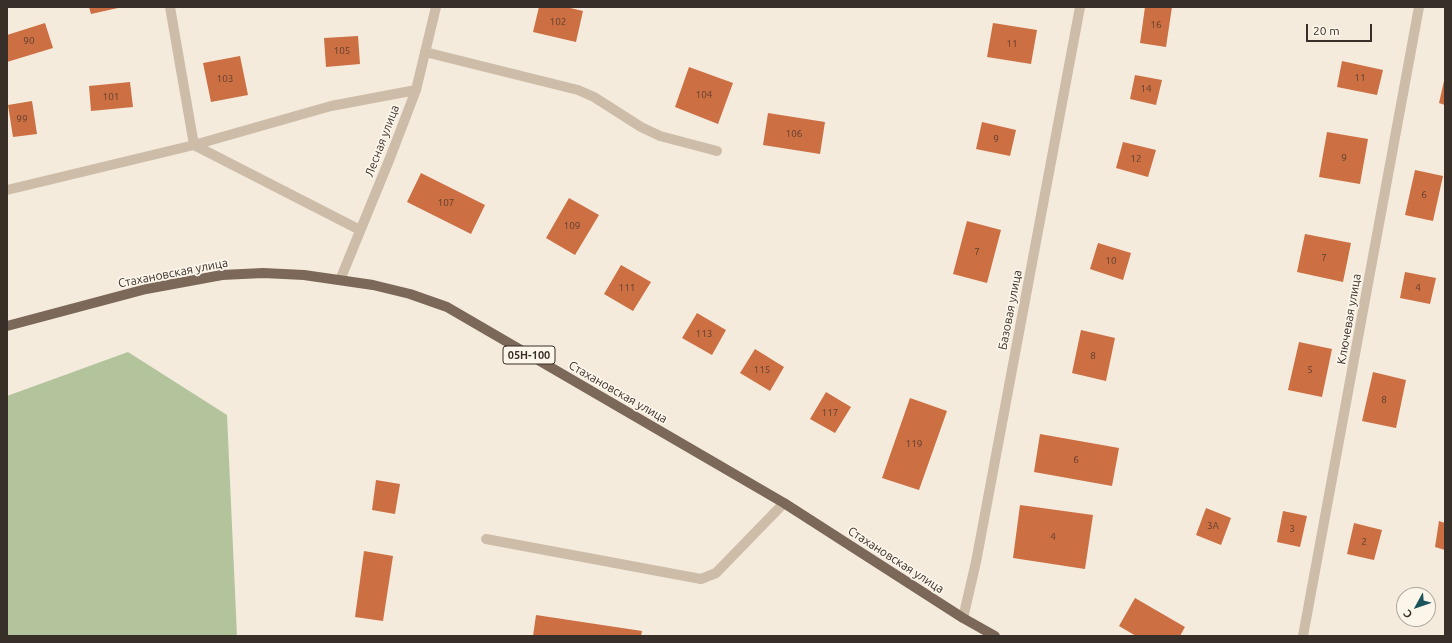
<!DOCTYPE html>
<html>
<head>
<meta charset="utf-8">
<style>
	body { margin:0 }
	#map { position:relative; width:1452px; height:643px; overflow:hidden; background:#f4ebdd; font-family:Ubuntu,sans-serif }
	canvas { display:block }
	.frame { position:absolute; inset:0; border:8px solid #392f29; pointer-events:none }
	.north { position:absolute; left:1396px; top:587px; width:40px; height:40px; box-sizing:border-box; background:#fbf5ea; border:1px solid #ada69d; border-radius:50%; rotate:230deg; font-size:11px; font-weight:700; line-height:16px; text-align:center; color:#392f29 }
	.north::after { content:''; display:block; margin:auto; width:14px; height:18px; background:#1c545d; clip-path:polygon(50% 0,100% 100%,50% 72%,0 100%) }
	.scale { position:absolute; left:1306px; top:24px; width:66px; height:18px; box-sizing:border-box; border:2px solid #392f29; border-top:0; padding-left:5px; font-size:12px; line-height:14px; white-space:nowrap; color:#392f29; -webkit-text-stroke:3px #fbf5ea; paint-order:stroke }
</style>
</head>
<body>
<div id="map">
<canvas width="1452" height="643"></canvas>
<div class="frame"></div>
<div class="north">С</div>
<div class="scale">20 m</div>
</div>
<script>
const ctx = document.querySelector('canvas').getContext('2d');
ctx.lineJoin = 'round';
function fillPath(path, color) { ctx.fillStyle = color; ctx.fill(path, 'evenodd'); }
const poly = rows => new Path2D(rows.map(r => 'M' + r).join(''));
function strokePath(path, color, width, dash) { ctx.strokeStyle = color; ctx.lineWidth = width; ctx.lineCap = dash ? 'butt' : 'round'; ctx.setLineDash(dash || []); ctx.stroke(path); }
function drawText(font, color, halo, rows, align = 'center') {
  ctx.font = font + ' Ubuntu,sans-serif'; ctx.lineWidth = 3.5; ctx.setLineDash([]); ctx.textBaseline = 'middle'; ctx.strokeStyle = halo; ctx.fillStyle = color; for (const [text, x, y, turn = 0] of rows) {
    ctx.save(); ctx.translate(x, y); ctx.rotate((+turn || 0) * Math.PI / 180); ctx.textAlign = isNaN(turn) ? turn : align; if (halo) ctx.strokeText(text, 0, 0); ctx.fillText(text, 0, 0); ctx.restore();
  }
}
fillPath(poly([
	[128,352,227,415,237,636,7,636,7,396]
]), '#b3c49c');
fillPath(poly([
	[89,7,118,7,118,8,91,14],
	[539,7,566,7,583,11,576,42,533,32],
	[1145,7,1172,7,1166,47,1140,43],
	[45,23,53,48,7,62,7,35],
	[993,23,1037,30,1031,64,987,57],
	[358,36,360,64,326,67,324,38],
	[240,56,248,95,211,102,203,63],
	[1342,61,1383,70,1377,95,1337,87],
	[689,67,733,83,718,124,675,107],
	[1135,75,1162,80,1156,105,1130,99],
	[1444,81,1445,81,1445,105,1439,103],
	[130,82,133,107,91,111,89,86],
	[32,101,37,134,13,137,8,105],
	[768,113,825,122,820,154,763,145],
	[982,122,1016,130,1010,156,976,149],
	[1327,132,1368,139,1360,184,1319,177],
	[1123,142,1156,150,1148,177,1116,168],
	[1415,170,1443,176,1433,221,1405,215],
	[421,173,485,205,471,234,407,202],
	[569,198,599,215,575,255,546,238],
	[967,221,1001,230,987,283,953,274],
	[1305,234,1351,243,1343,282,1297,272],
	[1098,243,1131,253,1123,280,1090,269],
	[621,265,651,282,633,311,604,294],
	[1405,272,1436,278,1430,304,1400,298],
	[697,313,726,330,712,355,682,338],
	[1081,330,1115,338,1106,381,1072,373],
	[1299,342,1332,349,1322,397,1288,390],
	[755,349,784,367,770,391,740,373],
	[1373,372,1406,380,1396,428,1362,421],
	[826,392,851,407,835,433,810,419],
	[910,398,947,411,919,490,882,478],
	[1040,434,1119,448,1112,486,1034,472],
	[376,480,400,484,395,514,372,510],
	[1020,505,1093,515,1085,569,1013,558],
	[1206,508,1231,518,1221,545,1196,535],
	[1283,511,1307,516,1300,547,1277,542],
	[1439,521,1445,523,1445,550,1435,547],
	[1354,523,1382,530,1374,560,1347,554],
	[364,551,393,556,383,621,355,617],
	[1135,598,1185,627,1180,636,1136,636,1119,626],
	[536,615,642,631,641,636,533,636]
]), '#cc6f43');
strokePath(poly([
	[425,52,578,90,594,97,641,127,660,136,717,151],
	[486,539,701,579,716,573,784,503]
]), '#cdbca8', 10);
strokePath(poly([
	[170,7,194,145,360,230],
	[7,190,194,145,331,106,416,90],
	[340,280,390,158,416,90,436,7],
	[963,618,976,562,1080,7],
	[1303,636,1419,7]
]), '#cdbca8', 10);
strokePath(poly([
	[7,326,146,289,222,275,263,273,304,275,373,285,410,294,447,307,784,503,963,618,995,636]
]), '#7c6859', 10);
drawText('10px', '#5e3f30', null, [
	["102",558,22],
	["16",1156,25],
	["90",29,41],
	["11",1012,44],
	["105",342,51],
	["11",1360,78],
	["103",225,79],
	["14",1146,89],
	["104",704,95],
	["101",111,97],
	["99",22,119],
	["106",794,134],
	["9",996,139],
	["9",1344,158],
	["12",1136,159],
	["6",1424,195],
	["107",446,203],
	["109",572,226],
	["7",977,252],
	["7",1324,258],
	["10",1111,261],
	["111",627,288],
	["4",1418,288],
	["113",704,334],
	["8",1093,356],
	["115",762,370],
	["5",1310,370],
	["8",1384,400],
	["117",830,413],
	["119",914,444],
	["6",1076,460],
	["3А",1213,526],
	["3",1292,529],
	["4",1053,537],
	["2",1364,542]
]);
for (const [x, y, w] of [
	[529,355,52]
]) { const box = new Path2D(); box.roundRect(x - w / 2, y - 9, w, 18, 3); ctx.fillStyle = '#fbf5ea'; ctx.fill(box); strokePath(box, '#392f29', 1); }
drawText('bold 11px', '#392f29', null, [
	["05Н-100",529,355]
]);
drawText('12px', '#392f29', '#fbf5ea', [
	["Лесная улица",382,141,-69],
	["Стахановская улица",173,273,-11],
	["Базовая улица",1010,310,-79],
	["Ключевая улица",1349,319,-80],
	["Стахановская улица",618,392,30],
	["Стахановская улица",896,560,33]
]);
</script>
</body>
</html>
